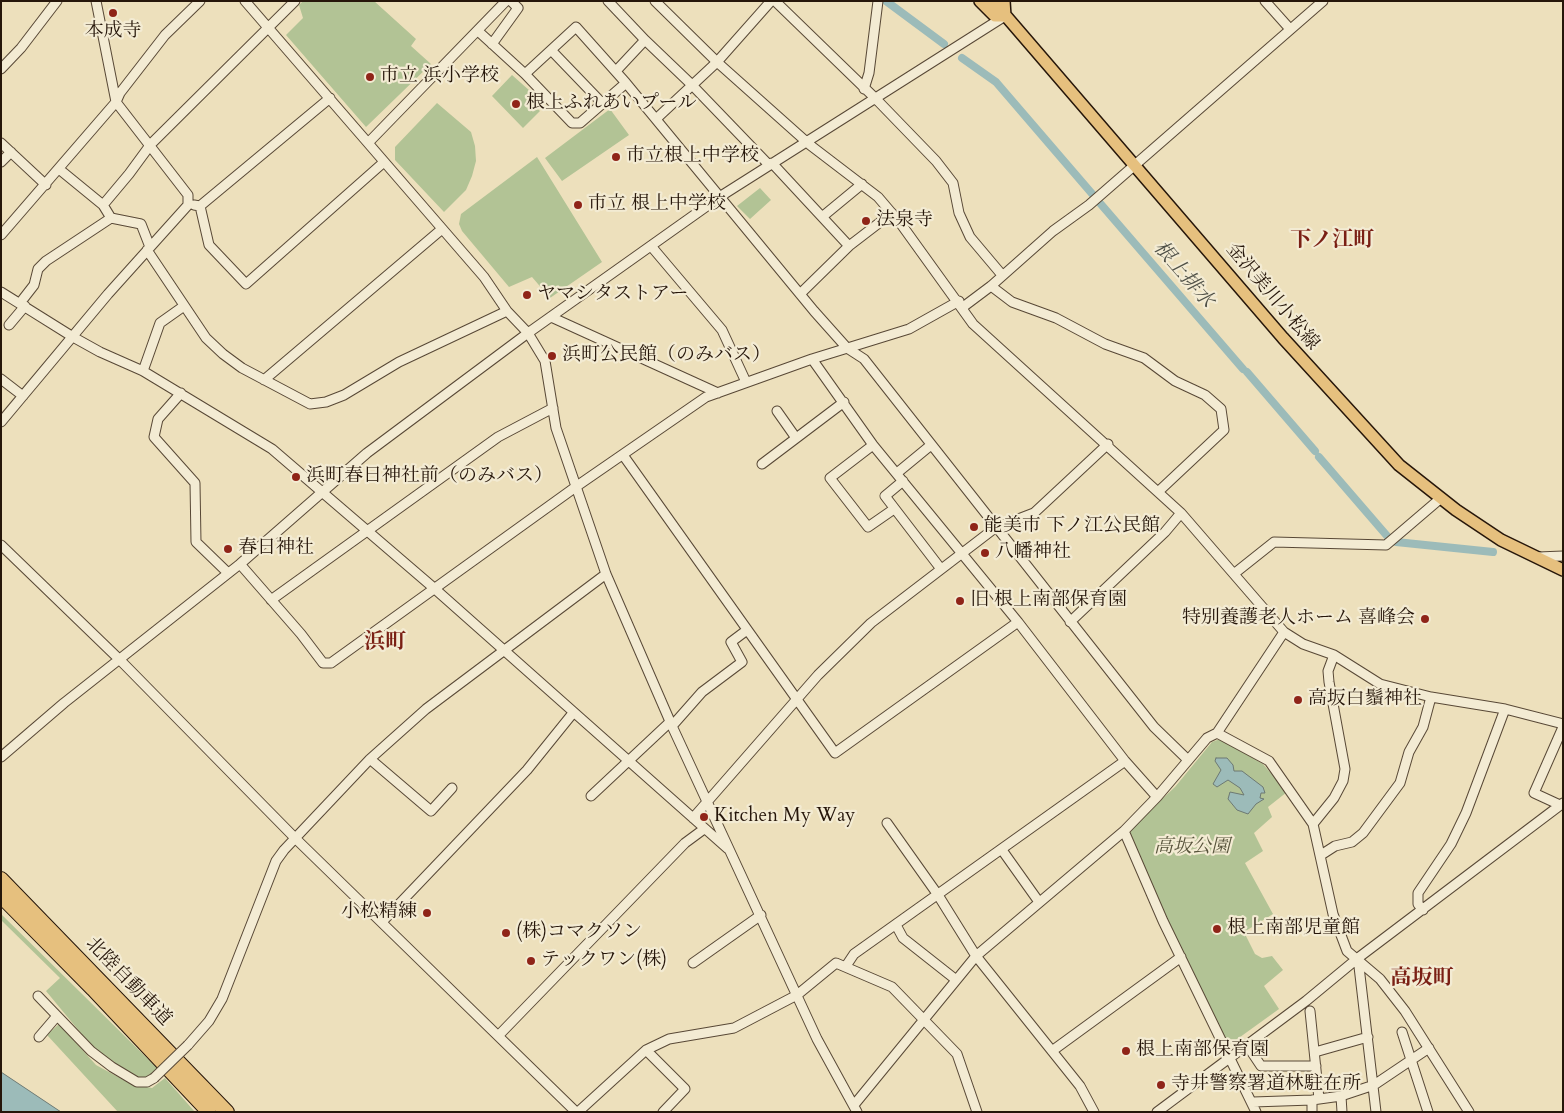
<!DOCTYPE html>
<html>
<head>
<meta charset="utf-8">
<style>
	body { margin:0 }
	#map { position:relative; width:1564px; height:1113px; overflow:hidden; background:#ede0bc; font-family:Cardo,serif }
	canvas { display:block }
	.frame { position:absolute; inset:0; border:2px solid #26160a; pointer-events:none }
</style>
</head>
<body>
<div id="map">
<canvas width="1564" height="1113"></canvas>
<div class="frame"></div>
</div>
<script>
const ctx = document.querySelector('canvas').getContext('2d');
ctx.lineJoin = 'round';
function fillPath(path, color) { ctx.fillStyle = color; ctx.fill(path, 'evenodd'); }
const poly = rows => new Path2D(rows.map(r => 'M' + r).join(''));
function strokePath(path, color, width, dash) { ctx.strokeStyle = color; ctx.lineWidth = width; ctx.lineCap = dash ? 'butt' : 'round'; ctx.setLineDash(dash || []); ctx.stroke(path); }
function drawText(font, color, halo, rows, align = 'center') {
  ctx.font = font + ' Cardo,"Noto Serif JP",serif'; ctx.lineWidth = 4.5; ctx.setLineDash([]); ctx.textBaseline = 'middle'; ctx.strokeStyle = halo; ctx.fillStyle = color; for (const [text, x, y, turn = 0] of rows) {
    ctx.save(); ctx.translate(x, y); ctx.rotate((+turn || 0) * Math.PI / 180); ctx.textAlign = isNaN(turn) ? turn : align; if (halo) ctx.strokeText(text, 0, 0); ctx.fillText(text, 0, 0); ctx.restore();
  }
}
fillPath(poly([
	[303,1,374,1,416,39,411,46,431,64,366,127,286,35,303,18,299,5],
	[512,75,530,91,525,97,540,111,523,128,492,96],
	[437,103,471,132,475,146,476,161,472,176,466,190,444,212,395,160,395,147],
	[610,109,629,135,562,181,545,158],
	[537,157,602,262,550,298,532,277,509,287,462,231,459,224,461,214],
	[760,188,771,200,750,219,737,206],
	[1220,739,1263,764,1287,792,1268,807,1272,817,1254,833,1263,851,1245,863,1273,914,1244,932,1255,954,1262,958,1272,956,1283,970,1264,986,1279,1009,1229,1045,1219,1029,1129,838,1130,829,1175,787,1212,742],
	[1,914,157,1068,151,1076,142,1079,132,1076,94,1049,46,991,60,978,1,920],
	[59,1024,96,1065,131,1084,152,1088,165,1078,195,1112,118,1112,47,1035]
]), '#b2c395');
const water = poly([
	[1216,758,1227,758,1233,765,1234,771,1242,771,1263,787,1265,793,1261,793,1260,798,1264,799,1256,804,1248,814,1237,810,1228,799,1230,792,1244,795,1240,788,1228,780,1217,787,1213,784,1221,770,1215,761,1216,758],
	[1,1072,61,1112,1,1112,1,1072]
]);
fillPath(water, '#9cbbb9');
strokePath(water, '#6d7973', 1);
strokePath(poly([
	[886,1,944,44],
	[962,58,996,82,1094,196],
	[1099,202,1243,369],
	[1247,372,1315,451],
	[1319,457,1388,537],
	[1396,542,1493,552]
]), '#9cbbb9', 8);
const minor = poly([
	[245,1,484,277,507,311,528,333,545,361,556,428,606,574,672,726,817,1039,857,1112],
	[608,1,645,40,616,71],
	[655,1,717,62,810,145,878,197,901,224,973,324,1181,513,1284,632,1303,644,1334,655,1380,684,1431,697,1505,709,1563,724],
	[775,1,876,99,936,161,953,183,959,213,970,237,1002,275],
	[1265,1,1290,29],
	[478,31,525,74,572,123,580,123,626,83,814,311,847,348,864,359,1154,727,1188,760],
	[645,40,692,85,769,165],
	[492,44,518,8,511,1],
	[551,50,602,103],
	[1,69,21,48,57,1],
	[525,74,576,27,626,83],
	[864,89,869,73,878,1],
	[656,119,717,62,771,1],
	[1,143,46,185],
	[368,143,506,1],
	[1,162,11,152],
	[772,163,849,246],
	[59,169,103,205,111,218,141,224,150,247],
	[103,205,129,174,151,144,295,1],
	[194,205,200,206,330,98],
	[200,206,209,245,246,284,384,162],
	[822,217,862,184],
	[1,235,116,102,120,93,165,35,200,1],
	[651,246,722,330,746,382],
	[147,250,206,338,223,354,242,368,310,404,326,402,344,395,399,362,507,311],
	[991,286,1012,302,1056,318,1105,344,1144,358,1175,381,1205,395,1221,409,1224,430,1159,491],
	[1,292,73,337,100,352,143,371,272,449,435,589,728,849],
	[800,294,849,246,892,213],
	[20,303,34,285,38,269,46,261,111,218],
	[963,307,991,286,1053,231,1089,205,1323,1],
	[551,317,718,393],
	[9,325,25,306],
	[812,359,873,445,1018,622,1125,761,1157,797],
	[143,371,160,323,184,306],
	[1,379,23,396],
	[264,380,442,229],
	[181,393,158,419,154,437,195,483,196,542,228,573],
	[777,411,796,438],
	[1,422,108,294,188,205,188,195,116,102,96,1],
	[873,445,830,478,868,527,894,509],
	[623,455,835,753,1018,622],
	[762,464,844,402],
	[897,473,931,445],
	[903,481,885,496,941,569],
	[1,545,120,660,295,838,576,1112],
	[1538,557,1563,556],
	[240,564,301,634,323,663,331,663,577,486,706,397,812,359,909,329,959,301],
	[1235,573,1274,542,1386,545,1441,498],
	[271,600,498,437,553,408],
	[1070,622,1165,532,1181,513],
	[1334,655,1328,671,1329,682,1345,769,1343,781,1334,798,1313,824,1333,914,1347,951,1380,979,1405,1011,1469,1112],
	[672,726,702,692,742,662,731,642,747,630],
	[1217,733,1269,761,1313,824],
	[1,757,64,703,240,564,367,453,528,333,721,196,1005,16],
	[370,759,431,811,452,788],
	[591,796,670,722],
	[1560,805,1534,793,1563,727],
	[693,818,818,675,871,623,995,528,1034,513,1108,444],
	[887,823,938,895,976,956,1080,1086,1094,1112],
	[1124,831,1163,921,1256,1112],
	[1002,850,1039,902],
	[1321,855,1335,846,1352,842,1363,833,1400,783,1409,752,1423,727,1431,697],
	[1423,910,1418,904,1418,893,1451,844,1466,813,1505,709],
	[382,922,527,770,573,713],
	[896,925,903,938,955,979],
	[1358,958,1376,1112],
	[693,963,761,915],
	[846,966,854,954,1125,761],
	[38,996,91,1051,112,1067,137,1082,147,1082,154,1078],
	[1310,1011,1319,1099],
	[1402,1032,1428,1112],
	[499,1035,685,843,704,829],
	[39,1037,57,1016],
	[188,1045,209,1021,222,999,276,861,284,850,370,759,426,709,606,574],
	[1247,1045,1261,1066,1316,1066],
	[646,1050,685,1089,663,1112],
	[1052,1051,1181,957],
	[1315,1052,1368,1037],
	[1341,1096,1342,1112],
	[1312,1100,1312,1112],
	[1253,1102,1312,1100,1341,1096,1374,1085,1429,1048],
	[854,1105,976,956,1124,831,1157,797,1207,738,1217,733,1284,632],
	[578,1112,646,1050,669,1039,734,1028,797,995,836,963,892,987,957,1054,977,1112],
	[1157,1112,1306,1001,1358,958,1563,803]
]);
const major = poly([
	[980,1,995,16,1005,16,1004,1],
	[993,1,1283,338,1399,465,1456,510,1501,540,1563,570]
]);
const highway = poly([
	[1,879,227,1112],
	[1,896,93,989,209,1112]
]);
strokePath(minor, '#584836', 11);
strokePath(major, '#26160a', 14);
strokePath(highway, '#26160a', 16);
strokePath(minor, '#f3ebd3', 9);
strokePath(major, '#e6c07e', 11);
strokePath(highway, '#e6c07e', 14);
const minorBridge = poly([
	[154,1078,188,1045]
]);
strokePath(minorBridge, '#584836', 11, []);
strokePath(minorBridge, '#f3ebd3', 9);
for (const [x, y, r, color] of [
	[113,13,5,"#8f2418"],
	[370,77,5,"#8f2418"],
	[516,104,5,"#8f2418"],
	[616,157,5,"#8f2418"],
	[578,205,5,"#8f2418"],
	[866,221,5,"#8f2418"],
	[527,295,5,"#8f2418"],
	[552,356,5,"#8f2418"],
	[296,477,5,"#8f2418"],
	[974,527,5,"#8f2418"],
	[228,549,5,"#8f2418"],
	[985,553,5,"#8f2418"],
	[960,601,5,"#8f2418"],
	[1425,619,5,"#8f2418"],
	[1298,700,5,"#8f2418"],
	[704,817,5,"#8f2418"],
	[427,913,5,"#8f2418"],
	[1217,929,5,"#8f2418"],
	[506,933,5,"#8f2418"],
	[531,961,5,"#8f2418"],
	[1126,1051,5,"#8f2418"],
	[1161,1085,5,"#8f2418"]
]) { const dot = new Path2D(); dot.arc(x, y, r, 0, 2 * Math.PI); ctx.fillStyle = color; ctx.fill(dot); strokePath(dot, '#f3ebd3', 2); }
drawText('19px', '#26160a', '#f3ebd3', [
	["本成寺",113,32,"center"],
	["市立 浜小学校",380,77],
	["根上ふれあいプール",526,104],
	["市立根上中学校",626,157],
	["市立 根上中学校",588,205],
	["法泉寺",876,221],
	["ヤマシタストアー",537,295],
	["浜町公民館（のみバス）",562,356],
	["浜町春日神社前（のみバス）",306,477],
	["能美市 下ノ江公民館",984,527],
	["春日神社",238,549],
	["八幡神社",995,553],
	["旧 根上南部保育園",970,601],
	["特別養護老人ホーム 喜峰会",1415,619,"right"],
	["高坂白鬚神社",1308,700],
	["Kitchen My Way",714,817],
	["小松精練",417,913,"right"],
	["根上南部児童館",1227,929],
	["(株)コマクソン",516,933],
	["テックワン(株)",541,961],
	["根上南部保育園",1136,1051],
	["寺井警察署道林駐在所",1171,1085]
], 'left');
drawText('19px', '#26160a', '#f3ebd3', [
	["金沢美川小松線",1272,297,50],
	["北陸自動車道",128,982,46]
]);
drawText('italic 19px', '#57533b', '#f3ebd3', [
	["高坂公園",1192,848]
]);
drawText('italic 20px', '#4f5047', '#f3ebd3', [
	["根上排水",1183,275,49]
]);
drawText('bold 21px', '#7a1f14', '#f3ebd3', [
	["下ノ江町",1332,241],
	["浜町",385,643],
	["高坂町",1422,979]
]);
</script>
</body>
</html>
